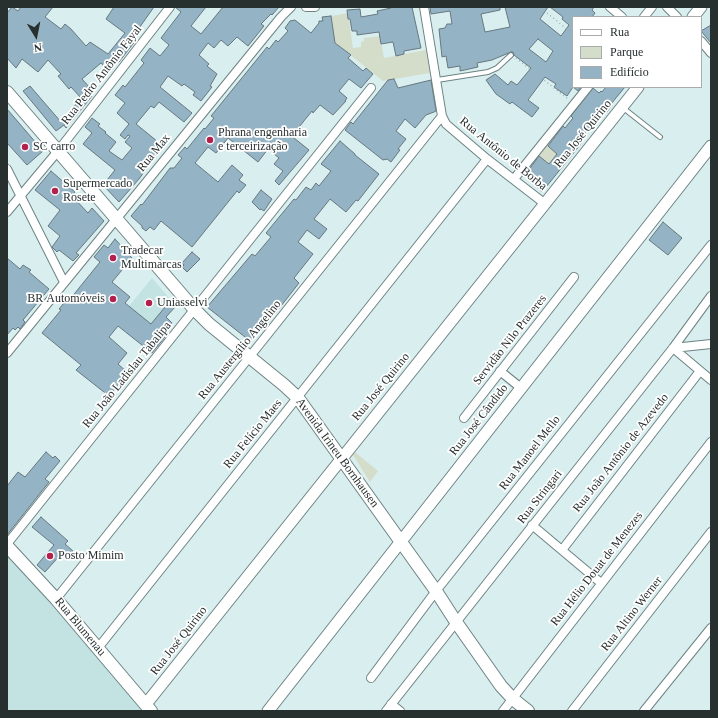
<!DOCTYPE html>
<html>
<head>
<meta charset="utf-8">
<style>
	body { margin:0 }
	#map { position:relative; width:718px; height:718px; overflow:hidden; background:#d9efef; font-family:"Times New Roman",serif }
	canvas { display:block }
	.frame { position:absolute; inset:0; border:8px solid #272f2f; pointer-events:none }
	.legend { position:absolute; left:572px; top:16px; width:130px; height:72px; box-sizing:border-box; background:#fff; border:1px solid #a9acac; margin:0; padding:5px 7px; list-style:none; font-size:12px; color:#272f2f }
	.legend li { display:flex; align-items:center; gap:8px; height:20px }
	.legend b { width:20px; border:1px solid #a9acac }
	.north { position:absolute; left:16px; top:16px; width:40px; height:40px; -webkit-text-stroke:3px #fff; paint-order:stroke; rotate:170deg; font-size:11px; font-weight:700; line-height:16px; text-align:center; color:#272f2f }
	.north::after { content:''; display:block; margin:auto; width:14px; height:18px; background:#272f2f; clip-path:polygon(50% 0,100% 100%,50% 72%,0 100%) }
</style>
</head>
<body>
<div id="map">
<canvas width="718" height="718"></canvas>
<div class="frame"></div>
<ul class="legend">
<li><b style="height:5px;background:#fff"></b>Rua</li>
<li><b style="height:11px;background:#d4ddca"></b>Parque</li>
<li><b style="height:11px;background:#94b3c4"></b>Edifício</li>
</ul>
<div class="north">N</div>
</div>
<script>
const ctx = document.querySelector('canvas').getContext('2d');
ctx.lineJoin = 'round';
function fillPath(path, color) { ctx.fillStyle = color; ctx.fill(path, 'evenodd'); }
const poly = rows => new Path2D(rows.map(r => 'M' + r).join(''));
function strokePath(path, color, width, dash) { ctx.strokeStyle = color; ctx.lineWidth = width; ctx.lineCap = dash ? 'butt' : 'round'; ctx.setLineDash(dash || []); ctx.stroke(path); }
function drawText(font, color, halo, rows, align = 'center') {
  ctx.font = font + ' "Times New Roman",serif'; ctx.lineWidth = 3.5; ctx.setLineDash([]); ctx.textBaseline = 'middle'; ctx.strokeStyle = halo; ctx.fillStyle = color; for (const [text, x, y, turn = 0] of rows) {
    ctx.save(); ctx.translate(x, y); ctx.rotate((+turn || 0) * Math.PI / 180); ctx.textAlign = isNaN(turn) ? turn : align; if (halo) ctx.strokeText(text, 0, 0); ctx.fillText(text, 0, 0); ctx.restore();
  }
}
fillPath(poly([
	[152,278,171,300,151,325,129,306],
	[7,550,146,711,7,711]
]), '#c3e3e3');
fillPath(poly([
	[348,13,353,48,361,47,361,42,364,41,364,38,380,36,384,58,426,50,430,73,383,81,329,38,334,37,331,16],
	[547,145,560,156,556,161,553,158,549,164,539,156],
	[355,452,378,471,370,482,353,455]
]), '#d4ddca');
const building = poly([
	[12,7,18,11,21,7,53,7,45,17,61,29,65,24,71,29,86,46,90,42,108,54,125,33,106,19,114,7,154,7,132,38,136,40,119,62,116,60,108,71,101,63,82,79,91,89,88,92,92,96,66,128,64,125,56,131,23,91,30,86,61,122,81,98,71,87,69,89,58,76,61,74,48,60,38,72,22,59,16,68,7,58,7,13,12,7],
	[175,7,206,7,191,26,201,34,223,7,279,7,272,15,271,14,261,24,264,26,248,46,237,37,228,46,221,40,214,48,208,43,199,55,209,64,207,66,217,74,210,86,212,87,201,101,193,95,195,92,184,84,182,86,168,76,160,87,192,113,184,122,159,102,154,108,151,106,136,124,163,146,139,179,119,202,103,185,115,170,83,144,92,133,85,127,92,118,100,124,98,126,106,132,105,133,116,142,109,151,122,160,132,148,125,142,130,136,128,135,125,139,120,135,129,124,117,113,125,103,115,95,123,85,125,87,144,63,141,60,150,48,160,56,169,45,161,38,181,12,175,7],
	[390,7,412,7,421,48,404,51,404,54,396,56,393,42,381,44,379,32,357,35,357,31,352,31,350,19,348,19,347,10,360,9,361,17,378,14,377,11,391,8,390,7],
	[430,7,500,7,500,10,481,14,485,32,510,27,505,7,548,7,540,19,561,36,569,25,562,19,563,17,550,7,594,7,592,10,595,13,592,17,573,17,573,87,581,87,578,91,573,87,567,96,554,87,556,84,545,77,528,100,539,108,532,117,512,102,510,104,496,94,486,80,495,74,508,85,511,81,517,85,531,68,514,55,513,52,511,52,492,60,477,63,478,67,460,71,460,66,448,68,446,56,442,57,439,29,445,28,447,24,452,24,450,11,431,14,430,7],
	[538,39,553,51,546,62,529,49,538,39],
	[331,16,335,43,351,55,348,58,363,71,366,68,373,74,361,88,349,79,339,91,347,98,345,101,346,101,333,115,320,105,313,113,312,111,295,132,297,134,294,138,309,150,279,185,275,181,283,171,274,164,279,158,268,149,258,162,228,138,216,153,208,147,195,163,218,182,232,165,243,175,239,180,246,185,239,193,237,191,192,247,161,221,154,230,150,227,146,231,142,228,142,226,131,216,141,204,142,205,170,168,174,168,182,158,178,155,185,147,187,149,204,128,205,129,214,118,211,116,267,47,269,49,276,40,278,42,288,31,285,28,290,21,295,20,311,33,319,23,319,21,323,21,322,17,331,16],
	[711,25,711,43,701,31,711,25],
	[394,79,398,88,431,80,436,111,434,112,426,115,415,128,405,119,396,131,406,139,398,149,400,150,391,162,387,159,383,160,345,130,351,122,353,124,388,80,394,79],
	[606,87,625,87,611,104,612,105,607,112,605,111,592,128,590,127,579,140,582,142,580,145,542,192,530,180,533,175,528,171,539,156,549,164,557,154,548,146,563,126,565,128,573,118,571,116,593,88,599,93,601,91,602,92,606,87],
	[7,109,43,151,27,165,7,143,7,109],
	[340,141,355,154,355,155,379,174,358,201,356,200,346,212,330,199,314,219,327,229,319,239,307,230,298,242,313,254,294,278,299,283,263,329,261,327,250,341,207,307,252,254,255,256,271,237,266,233,294,199,296,200,306,187,311,190,316,183,319,186,331,171,321,164,340,141],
	[51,171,75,192,72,196,88,213,92,208,104,221,76,253,79,255,73,261,59,250,57,252,52,247,60,236,48,226,60,210,35,190,51,171],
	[261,190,272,199,264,211,261,209,260,210,252,202,261,190],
	[663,222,682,238,668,255,649,240,663,222],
	[115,239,132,258,112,282,130,297,125,303,151,324,170,301,176,306,166,317,172,323,163,335,165,337,152,353,118,326,109,337,127,353,118,364,128,373,109,396,76,370,81,365,42,333,61,310,59,309,69,297,71,298,100,262,94,257,104,245,108,248,115,239],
	[192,252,200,259,187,272,182,267,184,265,182,263,192,252],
	[7,258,20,269,23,265,31,270,29,272,49,289,23,320,25,322,20,329,18,327,15,330,13,328,7,335,7,258],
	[46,452,53,458,55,456,60,461,45,479,49,482,7,535,7,486,18,472,25,477,46,452],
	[41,517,68,541,65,544,73,551,67,557,62,553,45,572,37,565,54,545,32,527,41,517]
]);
fillPath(building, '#94b3c4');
strokePath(building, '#67777f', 1);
const service = poly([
	[437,80,488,72,497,68,511,55],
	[622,107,660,137]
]);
const minor = poly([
	[306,7,315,7],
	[424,7,442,116,446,124,487,159,544,203],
	[610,7,622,17],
	[667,7,677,17],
	[644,17,652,7],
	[701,41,711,53],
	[7,169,64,282],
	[514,179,588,87],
	[7,212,58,151,170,7],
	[673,348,711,380],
	[673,348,711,344],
	[7,353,281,17,291,7],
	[500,371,521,388],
	[464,418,574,277],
	[532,525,601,583],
	[7,544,371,88],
	[562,550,700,371],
	[56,599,442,116],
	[98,648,487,159],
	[371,678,436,591,711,245],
	[391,704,400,711],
	[386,711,673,348,711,296],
	[503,711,711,442],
	[572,711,711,532],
	[644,711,711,628]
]);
const secondary = poly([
	[693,17,701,7],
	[146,704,638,87],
	[268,711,711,146]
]);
const primary = poly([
	[7,92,195,310,209,324,284,385,298,398,436,591,456,622,501,686,513,699,528,711],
	[7,546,56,599,151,711]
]);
strokePath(service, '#6e8282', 6);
strokePath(minor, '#6e8282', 10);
strokePath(secondary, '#6e8282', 13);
strokePath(primary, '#6e8282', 14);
strokePath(poly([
	[547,13,573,34],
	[516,58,568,99]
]), '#9eafaf', 1.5, [1, 3]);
strokePath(service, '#fff', 4);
strokePath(minor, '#fff', 8);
strokePath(secondary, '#fff', 11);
strokePath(primary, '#fff', 12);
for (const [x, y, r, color] of [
	[210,140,4,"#b2214e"],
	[25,147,4,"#b2214e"],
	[55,191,4,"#b2214e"],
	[113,258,4,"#b2214e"],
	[113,299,4,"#b2214e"],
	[149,303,4,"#b2214e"],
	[50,556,4,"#b2214e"]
]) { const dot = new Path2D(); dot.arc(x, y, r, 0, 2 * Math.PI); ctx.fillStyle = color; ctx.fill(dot); strokePath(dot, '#fff', 1.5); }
drawText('12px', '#272f2f', '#fff', [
	["Rua Pedro Antônio Fayal",102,75,-52],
	["Rua José Quirino",583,134,-51],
	["Rua Max",154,153,-51],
	["Rua Antônio de Borba",503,154,39],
	["Servidão Nilo Prazeres",510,340,-52],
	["Rua Austergílio Angelino",240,350,-51],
	["Rua João Ladislau Tabalipa",127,375,-51],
	["Rua José Quirino",381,387,-51],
	["Rua José Cândido",479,420,-52],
	["Rua Felício Maes",253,434,-51],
	["Avenida Irineu Bornhausen",337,453,54],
	["Rua Manoel Mello",530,453,-52],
	["Rua João Antônio de Azevedo",621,453,-52],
	["Rua Stringari",540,497,-52],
	["Rua Hélio Douat de Menezes",597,569,-52],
	["Rua Altino Werner",632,614,-52],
	["Rua Blumenau",80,627,50],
	["Rua José Quirino",179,641,-52]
]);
drawText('12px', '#272f2f', '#fff', [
	["Phrana engenharia",218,133],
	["e terceirização",218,147],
	["SC carro",33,147],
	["Supermercado",63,184],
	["Rosete",63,198],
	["Tradecar",121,251],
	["Multimarcas",121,265],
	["BR Automóveis",105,299,"right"],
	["Uniasselvi",157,303],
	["Posto Mimim",58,556]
], 'left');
</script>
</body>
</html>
